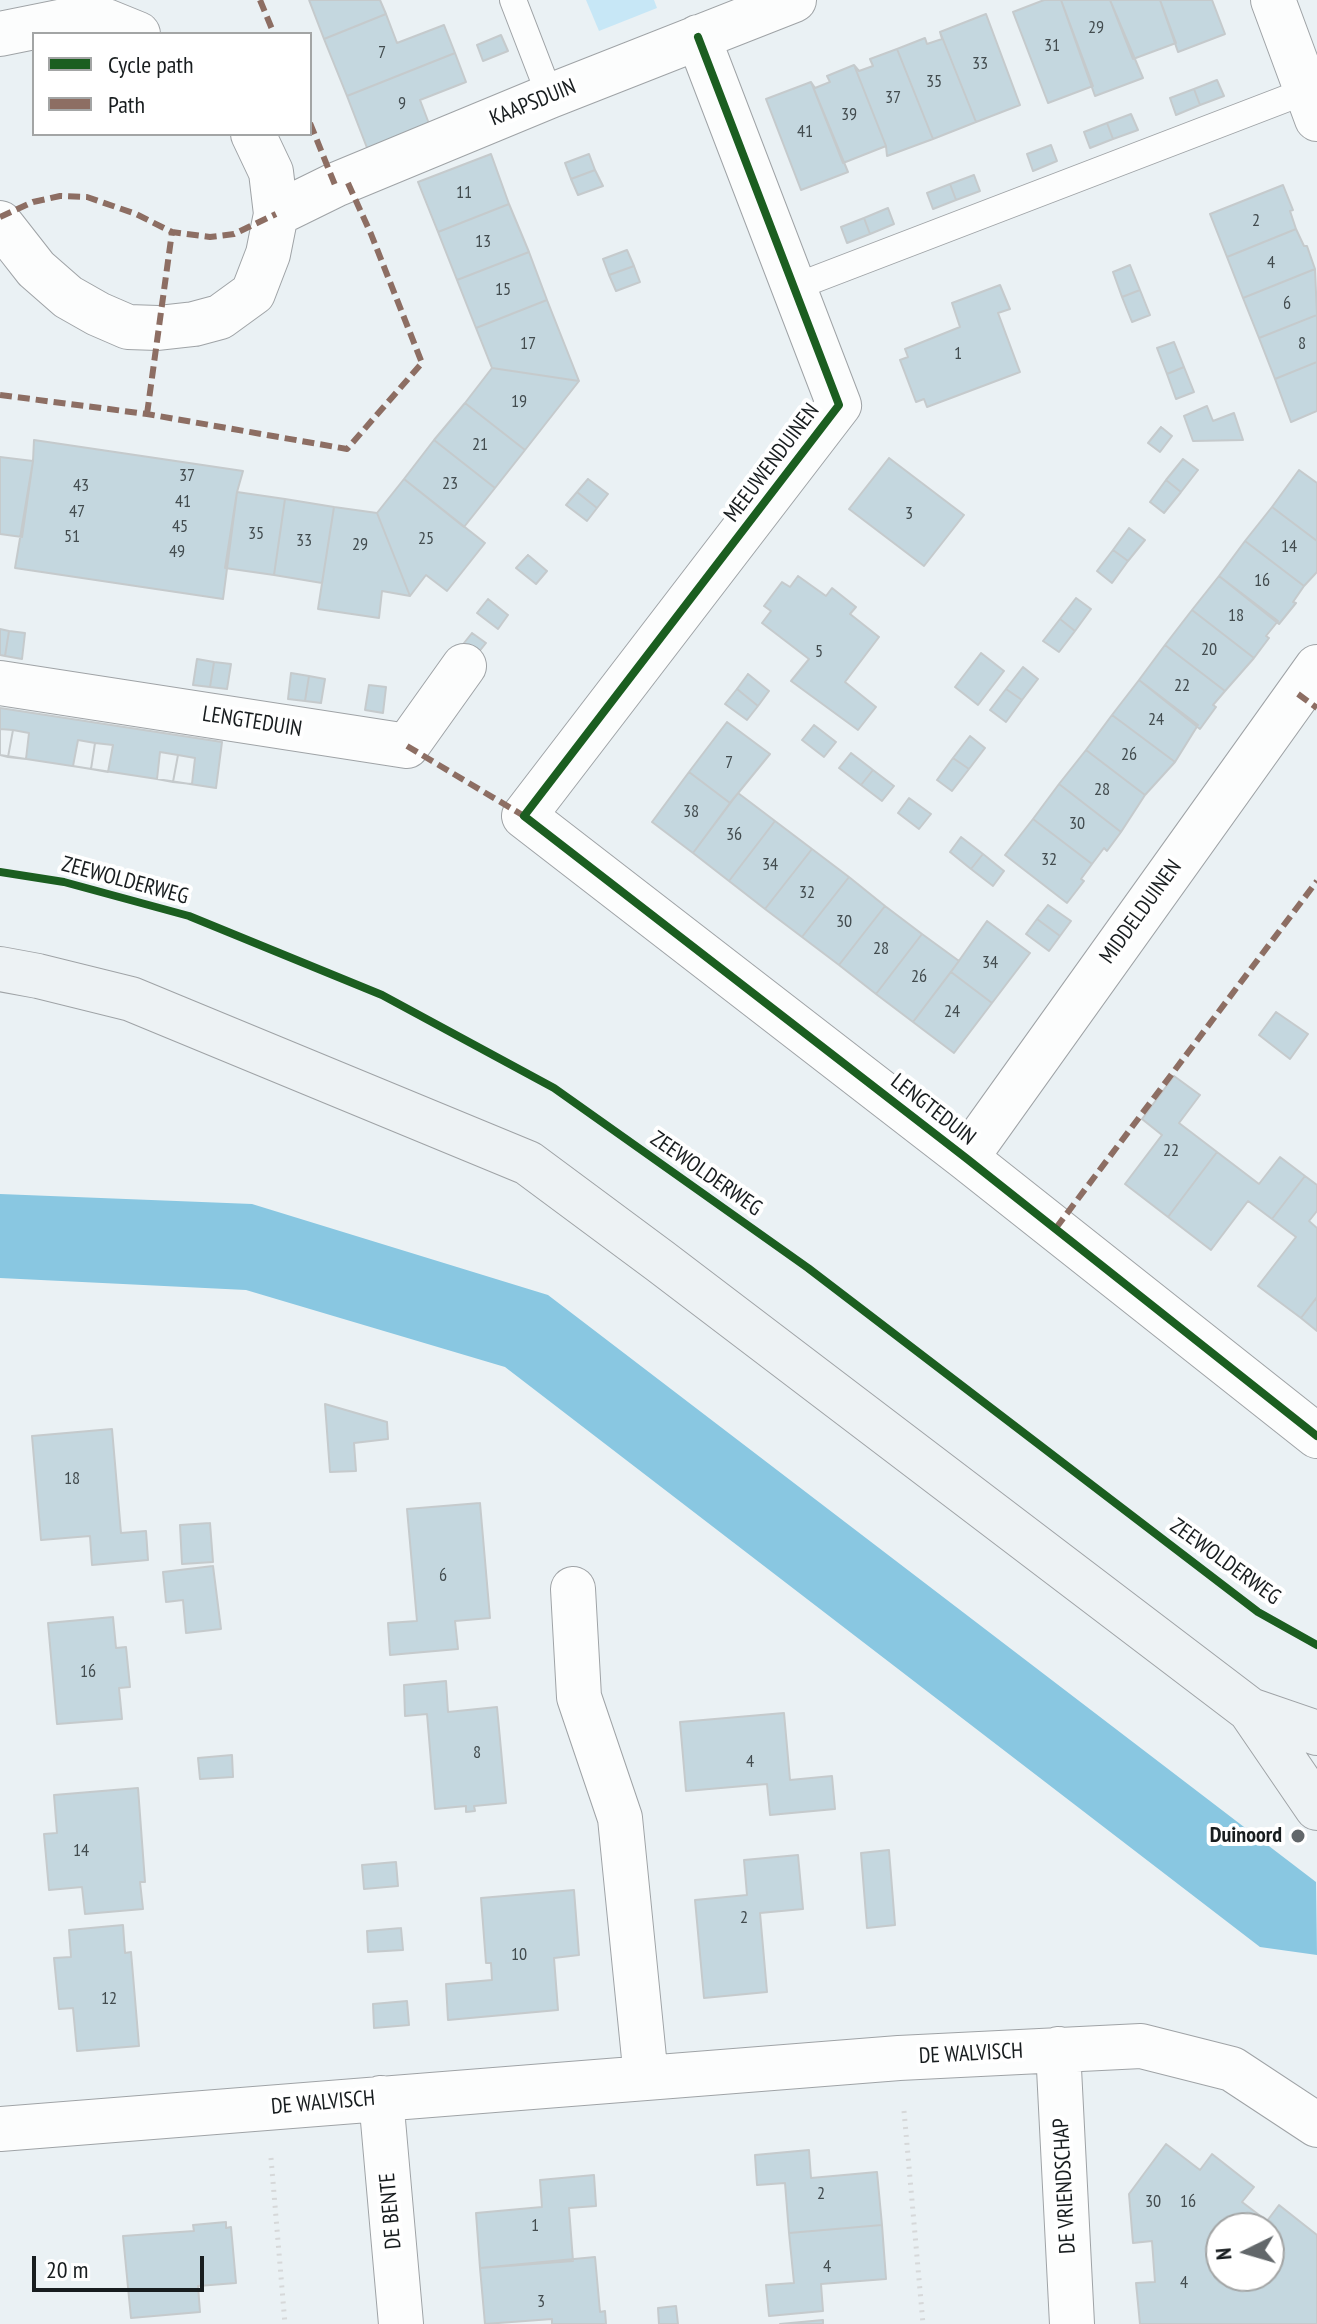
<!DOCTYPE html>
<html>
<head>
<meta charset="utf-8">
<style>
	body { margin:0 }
	#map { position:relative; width:1317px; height:2324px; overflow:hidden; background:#eaf1f4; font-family:"PT Sans Narrow",sans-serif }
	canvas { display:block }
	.legend { position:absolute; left:32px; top:32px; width:280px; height:104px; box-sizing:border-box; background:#fff; border:2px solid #a3a5a5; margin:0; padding:10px 14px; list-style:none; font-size:24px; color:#181d1f }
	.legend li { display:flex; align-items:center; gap:16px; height:40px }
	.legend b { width:40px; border:2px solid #a3a5a5 }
	.north { position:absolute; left:1205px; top:2212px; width:80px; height:80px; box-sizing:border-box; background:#fff; border:2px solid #a3a5a5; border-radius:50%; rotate:265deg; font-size:22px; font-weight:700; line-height:32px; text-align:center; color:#181d1f }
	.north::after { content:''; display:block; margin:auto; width:28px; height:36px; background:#62676a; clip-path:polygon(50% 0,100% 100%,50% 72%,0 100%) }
	.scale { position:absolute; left:32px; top:2256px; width:172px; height:36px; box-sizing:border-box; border:4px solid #181d1f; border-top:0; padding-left:10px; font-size:24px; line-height:28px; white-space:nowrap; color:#181d1f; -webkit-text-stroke:6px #fff; paint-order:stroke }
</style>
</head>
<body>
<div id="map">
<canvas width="1317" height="2324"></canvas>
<ul class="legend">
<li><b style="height:10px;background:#1b5e20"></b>Cycle path</li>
<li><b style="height:10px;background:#8d6e63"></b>Path</li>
</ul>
<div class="north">N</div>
<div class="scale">20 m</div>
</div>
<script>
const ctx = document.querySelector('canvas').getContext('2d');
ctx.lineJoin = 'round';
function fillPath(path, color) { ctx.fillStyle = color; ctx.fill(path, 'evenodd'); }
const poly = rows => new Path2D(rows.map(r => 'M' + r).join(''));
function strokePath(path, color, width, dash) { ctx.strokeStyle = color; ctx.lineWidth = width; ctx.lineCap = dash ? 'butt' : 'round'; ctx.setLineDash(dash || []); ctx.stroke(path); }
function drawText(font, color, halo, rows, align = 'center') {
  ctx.font = font + ' "PT Sans Narrow",sans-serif'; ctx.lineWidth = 8; ctx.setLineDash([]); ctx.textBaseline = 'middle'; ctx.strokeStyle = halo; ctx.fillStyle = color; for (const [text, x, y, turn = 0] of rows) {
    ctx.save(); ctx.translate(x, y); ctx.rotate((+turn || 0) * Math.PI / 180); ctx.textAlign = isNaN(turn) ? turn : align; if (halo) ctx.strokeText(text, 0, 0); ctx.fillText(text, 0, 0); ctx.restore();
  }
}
fillPath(poly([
	[586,0,654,0,657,8,599,31]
]), '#c7e7f6');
fillPath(poly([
	[0,1194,252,1204,548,1295,1316,1882,1317,1955,1260,1947,505,1367,246,1290,0,1278]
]), '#89c7e1');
const building = poly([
	[309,0,380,0,386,14,324,39,309,0],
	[1061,0,1093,86,1048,103,1013,12,1044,0,1061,0],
	[1061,0,1110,0,1143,78,1095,96,1061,0],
	[1110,0,1160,0,1176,43,1133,59,1110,0],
	[1160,0,1212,0,1225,34,1178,52,1160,0],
	[386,14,397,43,444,25,455,53,347,96,324,39,386,14],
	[986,14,1020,105,976,122,940,32,986,14],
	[940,32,976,122,933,139,897,49,925,38,927,44,942,39,940,32],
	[501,35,508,51,483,61,477,45,501,35],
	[897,49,933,139,887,156,886,146,854,65,859,71,873,66,870,59,897,49],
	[455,53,466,82,420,100,431,129,369,153,347,96,455,53],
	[854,65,886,146,843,163,811,82,815,88,830,82,827,76,854,65],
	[1217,80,1224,96,1200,105,1194,89,1217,80],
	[811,82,848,172,801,190,766,99,811,82],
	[1194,89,1200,105,1176,115,1170,98,1194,89],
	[1131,114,1138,130,1113,139,1107,123,1131,114],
	[1107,123,1113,139,1090,148,1084,132,1107,123],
	[1051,145,1057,161,1033,171,1027,154,1051,145],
	[491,154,509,204,438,232,418,182,491,154],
	[589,154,595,170,571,179,565,163,589,154],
	[595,170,603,186,578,195,571,179,595,170],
	[974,175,980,191,956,200,950,184,974,175],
	[950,184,956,200,933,209,927,193,950,184],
	[1283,185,1293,210,1290,211,1296,229,1227,257,1210,214,1283,185],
	[509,204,529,252,457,280,438,232,509,204],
	[888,208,894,224,870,234,864,218,888,208],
	[864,218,870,234,847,243,841,227,864,218],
	[1296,229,1304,246,1307,246,1315,269,1243,298,1227,257,1296,229],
	[627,250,634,266,609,275,603,259,627,250],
	[529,252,547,300,476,328,457,280,529,252],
	[1130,265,1140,290,1122,297,1113,272,1130,265],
	[634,266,640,282,616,291,609,275,634,266],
	[1315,269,1317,315,1259,338,1243,298,1315,269],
	[1000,285,1010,309,998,313,1020,372,927,407,924,399,916,402,900,360,908,357,905,349,960,327,952,303,1000,285],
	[1140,290,1150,315,1132,322,1122,297,1140,290],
	[547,300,579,381,492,368,476,328,547,300],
	[1317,315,1317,362,1275,379,1259,338,1317,315],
	[1174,342,1184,367,1167,374,1157,348,1174,342],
	[1317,362,1317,411,1291,422,1275,379,1317,362],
	[1184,367,1194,392,1176,399,1167,374,1184,367],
	[492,368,579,381,525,450,465,403,492,368],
	[465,403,525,450,495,488,434,440,465,403],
	[1207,406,1213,421,1234,413,1243,440,1193,441,1184,416,1207,406],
	[1161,427,1172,436,1160,452,1148,443,1161,427],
	[34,440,243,471,237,492,223,599,15,568,33,461,34,440],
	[434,440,495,488,464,527,404,479,434,440],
	[0,457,33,461,22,537,0,534,0,457],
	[889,458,964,515,924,566,849,509,889,458],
	[1183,459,1198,470,1181,492,1166,480,1183,459],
	[1299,470,1317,483,1317,541,1272,507,1299,470],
	[404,479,485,543,447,591,426,575,410,596,377,513,404,479],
	[588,479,608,494,597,508,577,492,588,479],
	[1166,480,1181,492,1164,513,1150,502,1166,480],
	[237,492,285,499,274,575,225,568,237,492],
	[577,492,597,508,587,521,566,505,577,492],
	[285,499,334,507,322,583,274,575,285,499],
	[334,507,377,513,410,596,382,591,379,618,318,609,334,507],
	[1272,507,1317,541,1317,572,1304,586,1245,541,1272,507],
	[1129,528,1145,540,1128,561,1113,550,1129,528],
	[1245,541,1304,586,1293,602,1296,603,1279,624,1219,576,1245,541],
	[1113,550,1128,561,1112,583,1097,571,1113,550],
	[528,555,547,571,536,584,516,568,528,555],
	[798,576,826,596,832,588,856,607,850,614,879,637,845,682,876,707,858,730,791,681,809,659,762,623,771,611,764,606,782,582,790,587,798,576],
	[1219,576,1278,621,1266,636,1269,638,1254,658,1192,610,1219,576],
	[1076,598,1091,609,1075,631,1060,619,1076,598],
	[488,599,508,615,498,629,477,613,488,599],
	[1192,610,1254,658,1225,691,1165,645,1192,610],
	[1060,619,1075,631,1059,652,1043,641,1060,619],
	[0,629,9,631,5,656,0,655,0,629],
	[9,631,25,633,22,659,5,656,9,631],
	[472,633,486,643,470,663,456,653,472,633],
	[1165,645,1225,691,1213,705,1216,707,1200,729,1139,680,1165,645],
	[981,653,1004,671,978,705,955,687,981,653],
	[197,659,214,662,210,687,193,685,197,659],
	[214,662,231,664,227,689,210,687,214,662],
	[1023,667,1038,679,1022,700,1006,689,1023,667],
	[291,673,309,676,305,701,288,699,291,673],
	[748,674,769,691,758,706,737,689,748,674],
	[309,676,325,679,321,703,305,701,309,676],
	[1139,680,1198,725,1175,762,1112,715,1139,680],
	[369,685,386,687,383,713,365,710,369,685],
	[737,689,758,706,747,720,725,704,737,689],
	[1006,689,1022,700,1006,722,990,710,1006,689],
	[0,708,222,742,216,788,0,755,0,708],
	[1112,715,1175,762,1145,795,1086,750,1112,715],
	[727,722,770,754,730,803,689,772,727,722],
	[814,725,836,742,824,757,802,740,814,725],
	[0,729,13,730,8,757,0,755,0,729],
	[13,730,29,733,26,759,8,757,13,730],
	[970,736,985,748,969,769,953,758,970,736],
	[78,740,95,743,91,769,73,766,78,740],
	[95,743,113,745,108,772,91,769,95,743],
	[1086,750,1145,795,1121,832,1059,784,1086,750],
	[160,752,178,755,173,782,157,779,160,752],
	[851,753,873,770,861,785,839,768,851,753],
	[178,755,195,758,192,784,173,782,178,755],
	[953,758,969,769,952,791,937,780,953,758],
	[873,770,894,786,882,801,861,785,873,770],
	[689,772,730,803,693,853,652,822,689,772],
	[1059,784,1121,832,1107,851,1104,848,1092,864,1033,819,1059,784],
	[738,793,775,821,729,881,693,853,738,793],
	[909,798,931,814,919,829,898,813,909,798],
	[1033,819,1092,864,1081,879,1084,881,1067,903,1005,855,1033,819],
	[775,821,812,849,765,909,729,881,775,821],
	[961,837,983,854,971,869,950,852,961,837],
	[812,849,849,877,802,937,765,909,812,849],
	[983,854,1004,871,993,886,971,869,983,854],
	[849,877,885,906,839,965,802,937,849,877],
	[1048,905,1071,921,1060,936,1037,919,1048,905],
	[885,906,922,934,876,994,839,965,885,906],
	[1037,919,1060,936,1049,951,1026,934,1037,919],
	[987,921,1030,953,992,1003,951,972,987,921],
	[922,934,959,961,913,1022,876,994,922,934],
	[951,972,992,1003,954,1053,913,1022,951,972],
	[1276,1012,1308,1034,1290,1059,1259,1035,1276,1012],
	[1174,1076,1200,1095,1179,1123,1217,1152,1168,1217,1125,1184,1162,1135,1142,1119,1174,1076],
	[1217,1152,1259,1184,1280,1157,1305,1176,1272,1219,1248,1201,1211,1250,1168,1217,1217,1152],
	[1305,1176,1317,1185,1317,1211,1309,1221,1317,1228,1317,1297,1301,1318,1258,1286,1296,1237,1272,1219,1305,1176],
	[1317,1297,1317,1331,1301,1318,1317,1297],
	[325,1404,387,1422,388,1439,354,1443,356,1471,330,1472,325,1404],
	[112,1429,121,1533,146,1531,148,1560,92,1565,90,1536,41,1540,32,1436,112,1429],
	[480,1503,490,1618,455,1621,458,1649,390,1655,388,1623,417,1621,407,1509,480,1503],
	[210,1523,213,1562,182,1564,180,1525,210,1523],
	[213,1566,221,1629,186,1633,183,1600,166,1602,163,1572,213,1566],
	[113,1617,116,1648,126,1647,130,1687,119,1688,122,1719,57,1724,48,1623,113,1617],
	[446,1681,448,1712,497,1707,506,1803,474,1806,475,1811,466,1812,466,1806,435,1809,427,1714,405,1716,404,1685,446,1681],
	[784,1713,790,1780,832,1776,835,1809,770,1815,767,1784,686,1791,680,1722,784,1713],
	[232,1755,233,1777,200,1779,198,1758,232,1755],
	[138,1788,145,1882,140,1882,143,1909,85,1914,82,1887,49,1890,44,1834,57,1833,54,1795,138,1788],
	[889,1850,895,1925,867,1928,861,1853,889,1850],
	[798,1855,803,1909,760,1913,767,1992,704,1998,695,1900,747,1895,744,1860,798,1855],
	[396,1862,398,1886,364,1889,362,1865,396,1862],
	[574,1890,579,1955,554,1958,558,2010,448,2020,446,1984,492,1980,491,1963,486,1963,481,1898,574,1890],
	[123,1925,125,1953,131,1952,139,2046,77,2051,73,2008,59,2009,54,1958,71,1957,69,1930,123,1925],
	[401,1928,403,1950,368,1952,367,1931,401,1928],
	[407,2001,409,2025,374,2028,373,2004,407,2001],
	[1166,2144,1200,2170,1212,2154,1254,2187,1242,2202,1267,2221,1279,2205,1317,2235,1317,2324,1140,2324,1136,2283,1155,2282,1152,2241,1133,2243,1129,2194,1166,2144],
	[1221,2228,1269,2228,1269,2276,1221,2276,1221,2228],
	[809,2150,811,2178,877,2172,882,2225,789,2233,785,2183,757,2185,755,2155,809,2150],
	[594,2175,596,2206,569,2208,573,2261,480,2268,476,2213,542,2207,540,2180,594,2175],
	[226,2222,226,2228,231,2227,236,2283,198,2286,200,2312,131,2318,123,2236,194,2231,193,2225,226,2222],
	[882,2225,886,2279,821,2284,823,2311,769,2316,766,2285,794,2283,789,2233,882,2225],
	[595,2257,600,2312,605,2311,606,2324,552,2324,552,2319,485,2324,480,2268,595,2257],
	[676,2306,678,2324,659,2324,658,2308,676,2306],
	[823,2320,823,2324,780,2324,823,2320]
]);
fillPath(building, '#c4d7df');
strokePath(building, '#c5cacc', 2);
const service = poly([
	[513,0,550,96],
	[795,287,1306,91]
]);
const minor = poly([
	[1273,0,1317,119],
	[0,34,69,20,106,21,138,34],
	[698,37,839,405,524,816,966,1158,1317,1436],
	[276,214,335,185,550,96,794,0],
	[0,223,36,269,68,297,98,314,128,327,158,328,194,324,220,317,253,293,268,254,276,214,271,172,253,134],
	[0,683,407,746,464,666],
	[966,1158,1317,667],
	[573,1589,579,1697,620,1818,646,2078],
	[1058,2049,1072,2324],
	[381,2098,401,2324],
	[0,2129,899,2058,1141,2046,1232,2069,1317,2125]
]);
const secondary = poly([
	[0,969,38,976,131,999,528,1163,660,1261,1250,1710,1317,1808],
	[1250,1710,1317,1733]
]);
strokePath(service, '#9fa3a6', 28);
strokePath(minor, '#9fa3a6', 46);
strokePath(secondary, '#9fa3a6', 46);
strokePath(poly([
	[904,2111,923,2324],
	[271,2158,285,2324]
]), '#d6d8d9', 5, [2, 6]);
strokePath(service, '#fcfdfd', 26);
strokePath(minor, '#fcfdfd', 44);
strokePath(secondary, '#edf2f4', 44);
strokePath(poly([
	[260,0,274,34],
	[310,123,335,185],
	[0,217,33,202,60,196,87,197,136,214,172,232,210,237,234,234,276,214],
	[0,395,147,414,347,449,422,363,371,234,347,181],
	[147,414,172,232],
	[1298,694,1317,708],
	[407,746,524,816],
	[1056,1228,1317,881]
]), '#8d6e63', 6, [12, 6]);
strokePath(poly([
	[698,37,839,405,524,816,966,1158,1317,1436],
	[0,872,64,882,189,916,382,995,554,1088,808,1268,1258,1612,1317,1645]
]), '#1b5e20', 8);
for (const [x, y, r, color] of [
	[1298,1836,8,"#62676a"]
]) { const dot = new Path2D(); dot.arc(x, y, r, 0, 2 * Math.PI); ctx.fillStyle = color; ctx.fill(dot); strokePath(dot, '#fff', 3); }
drawText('18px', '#434c4f', null, [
	["29",1096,28],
	["31",1052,46],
	["7",382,53],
	["33",980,64],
	["35",934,82],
	["37",893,98],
	["9",402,104],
	["39",849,115],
	["41",805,132],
	["11",464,193],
	["2",1256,221],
	["13",483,242],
	["4",1271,263],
	["15",503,290],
	["6",1287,304],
	["17",528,344],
	["8",1302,344],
	["1",958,354],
	["19",519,402],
	["21",480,445],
	["37",187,476],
	["23",450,484],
	["43",81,486],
	["41",183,502],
	["47",77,512],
	["3",909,514],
	["45",180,527],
	["35",256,534],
	["51",72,537],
	["25",426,539],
	["33",304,541],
	["29",360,545],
	["14",1289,547],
	["49",177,552],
	["16",1262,581],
	["18",1236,616],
	["20",1209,650],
	["5",819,652],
	["22",1182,686],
	["24",1156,720],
	["26",1129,755],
	["7",729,763],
	["28",1102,790],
	["38",691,812],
	["30",1077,824],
	["36",734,835],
	["32",1049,860],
	["34",770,865],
	["32",807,893],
	["30",844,922],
	["28",881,949],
	["34",990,963],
	["26",919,977],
	["24",952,1012],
	["22",1171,1151],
	["18",72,1479],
	["6",443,1576],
	["16",88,1672],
	["8",477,1753],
	["4",750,1762],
	["14",81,1851],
	["2",744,1918],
	["10",519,1955],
	["12",109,1999],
	["2",821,2194],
	["30",1153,2202],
	["16",1188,2202],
	["1",535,2226],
	["4",827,2267],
	["4",1184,2283],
	["3",541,2302]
]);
drawText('22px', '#181d1f', '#fff', [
	["KAAPSDUIN",533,103,-22],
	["MEEUWENDUINEN",772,463,-53],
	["LENGTEDUIN",252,722,9],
	["ZEEWOLDERWEG",125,881,15],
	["MIDDELDUINEN",1141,912,-54],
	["LENGTEDUIN",933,1110,38],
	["ZEEWOLDERWEG",706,1174,35],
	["ZEEWOLDERWEG",1225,1562,36],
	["DE WALVISCH",971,2054,-3],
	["DE WALVISCH",323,2103,-5],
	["DE VRIENDSCHAP",1065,2186,-93],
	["DE BENTE",391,2211,-95]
]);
drawText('bold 22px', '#181d1f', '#fff', [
	["Duinoord",1282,1836]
], 'right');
</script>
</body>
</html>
